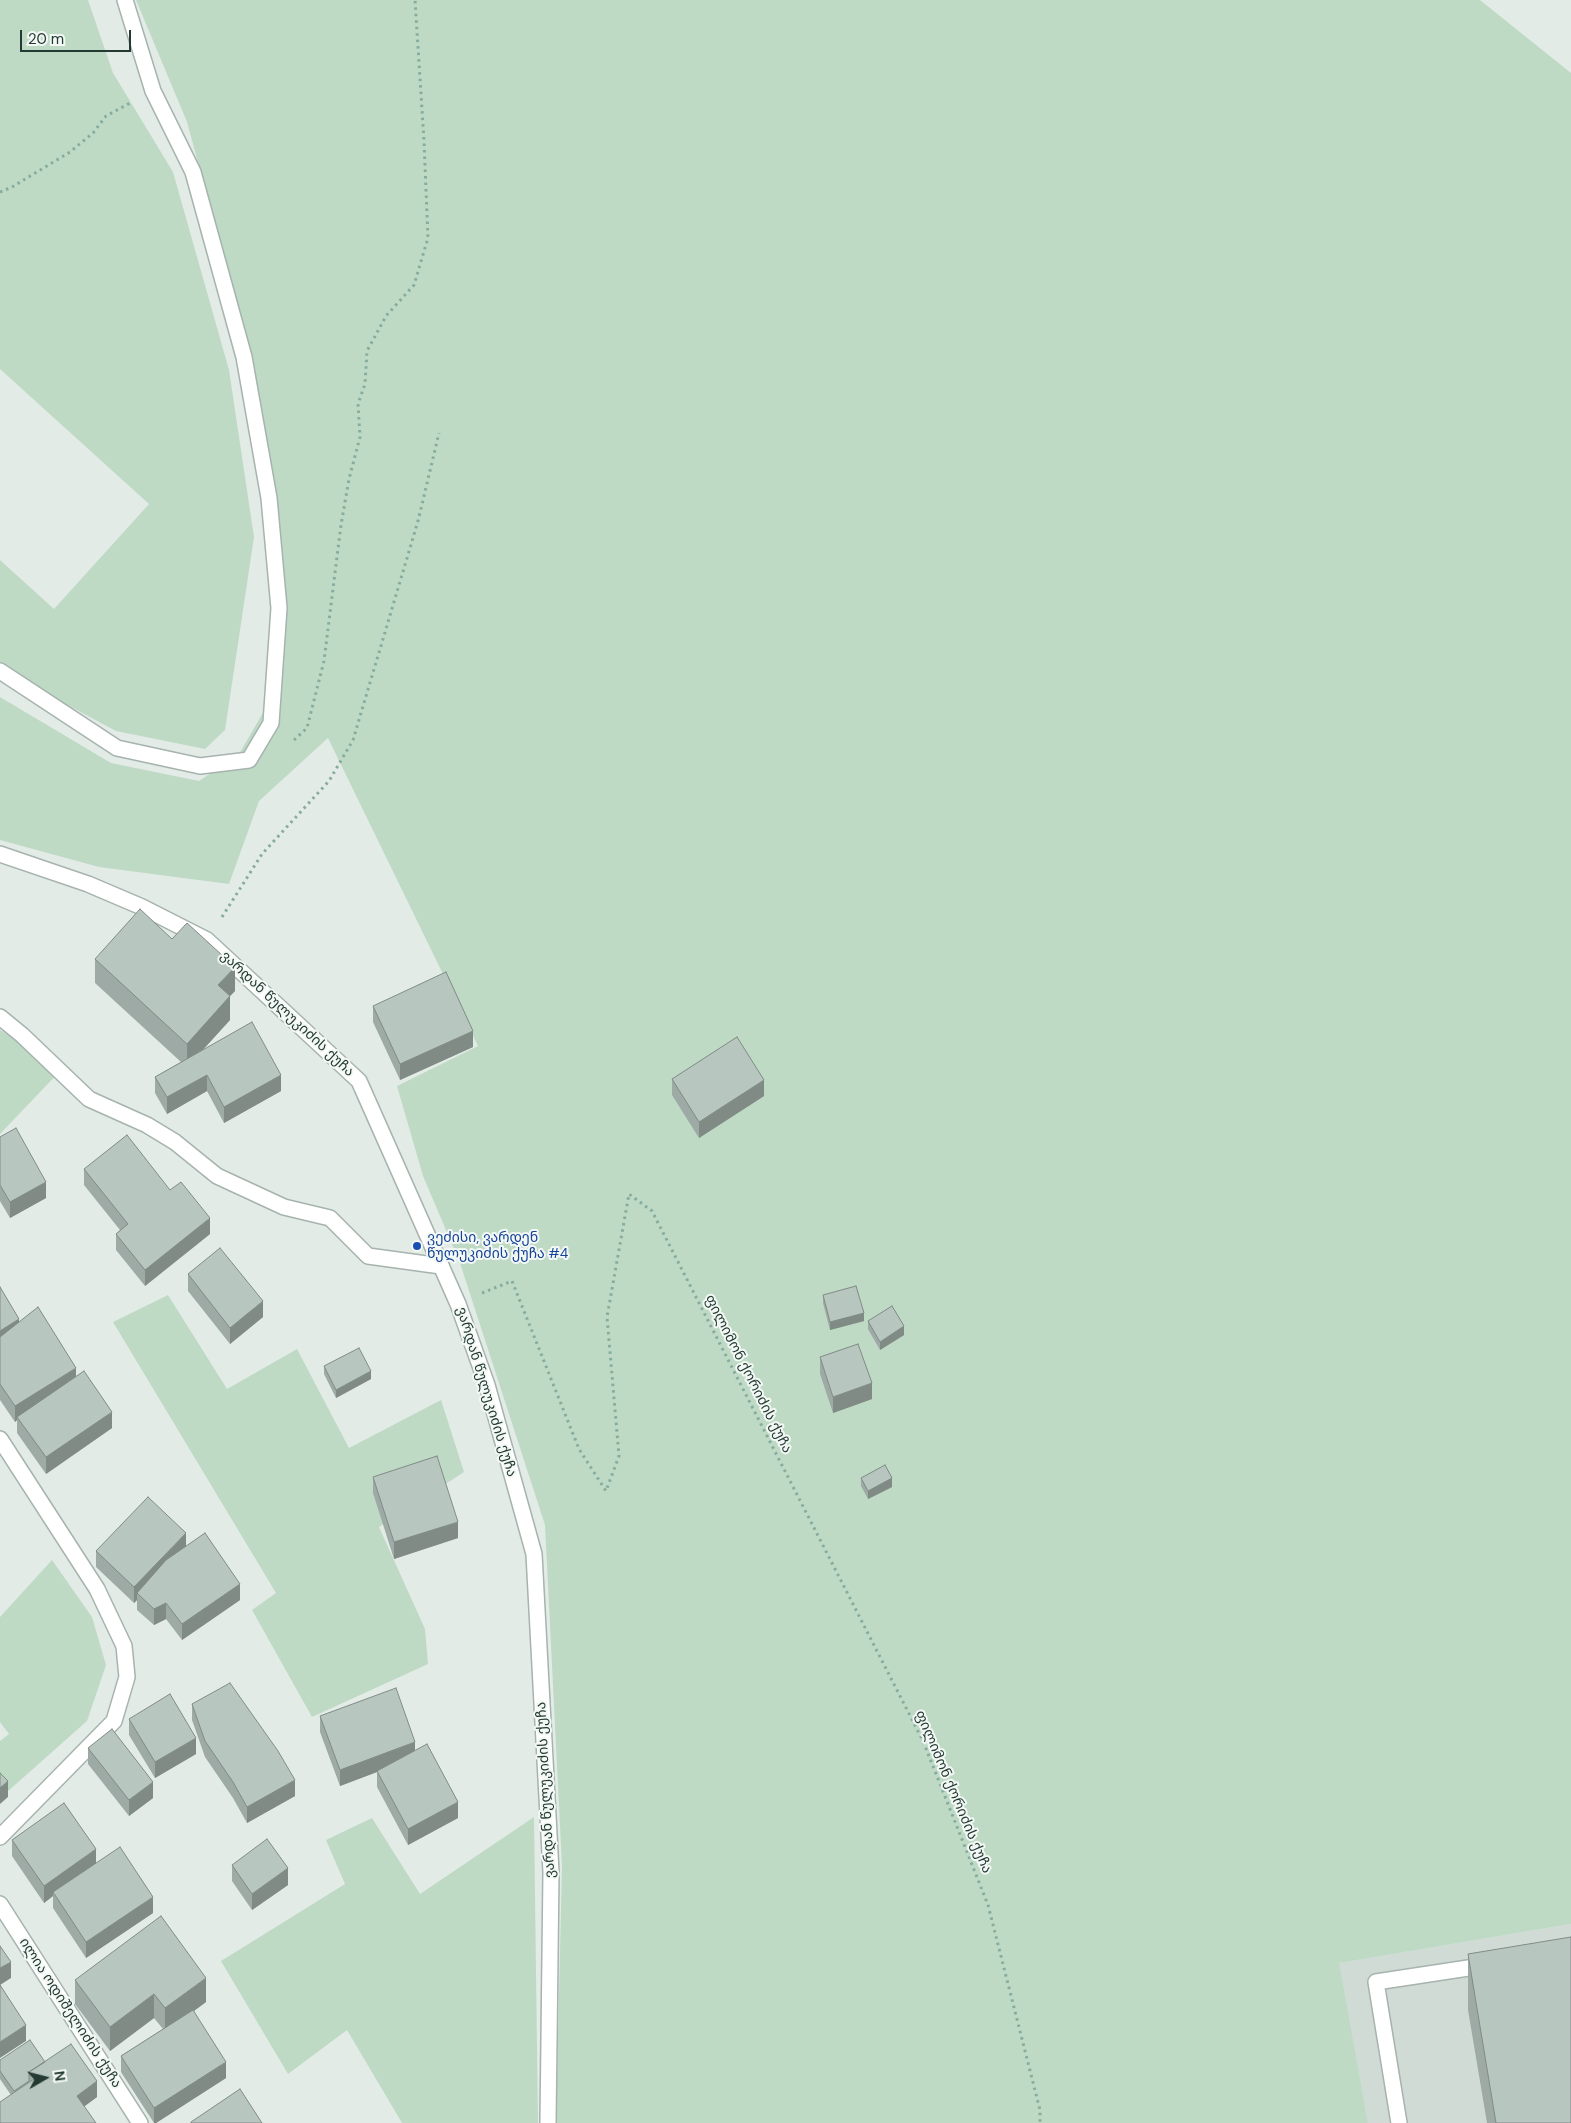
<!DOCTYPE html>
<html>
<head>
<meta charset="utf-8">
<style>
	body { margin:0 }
	#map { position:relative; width:1571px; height:2123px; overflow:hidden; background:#e3ebe7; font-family:"DM Sans",sans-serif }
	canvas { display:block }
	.north { position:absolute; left:20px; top:2053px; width:50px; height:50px; -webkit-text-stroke:4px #f3f8f5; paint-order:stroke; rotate:82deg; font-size:14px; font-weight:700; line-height:20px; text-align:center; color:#243b34 }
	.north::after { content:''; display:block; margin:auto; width:18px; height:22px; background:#243b34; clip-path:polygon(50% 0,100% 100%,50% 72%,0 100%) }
	.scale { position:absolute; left:20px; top:30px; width:111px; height:22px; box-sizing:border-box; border:2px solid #243b34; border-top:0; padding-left:6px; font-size:15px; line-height:18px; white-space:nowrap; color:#243b34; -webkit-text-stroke:4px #f3f8f5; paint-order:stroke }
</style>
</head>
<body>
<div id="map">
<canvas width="1571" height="2123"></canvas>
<div class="north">N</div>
<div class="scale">20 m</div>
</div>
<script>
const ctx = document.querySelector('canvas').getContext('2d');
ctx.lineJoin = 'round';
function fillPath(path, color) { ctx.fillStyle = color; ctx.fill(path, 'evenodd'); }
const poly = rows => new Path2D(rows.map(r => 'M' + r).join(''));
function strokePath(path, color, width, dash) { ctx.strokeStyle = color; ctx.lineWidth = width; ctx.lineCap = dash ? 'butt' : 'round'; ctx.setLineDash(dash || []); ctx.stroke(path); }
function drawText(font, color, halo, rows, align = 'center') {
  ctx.font = font + ' "DM Sans","Noto Sans Georgian",sans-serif'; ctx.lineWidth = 4; ctx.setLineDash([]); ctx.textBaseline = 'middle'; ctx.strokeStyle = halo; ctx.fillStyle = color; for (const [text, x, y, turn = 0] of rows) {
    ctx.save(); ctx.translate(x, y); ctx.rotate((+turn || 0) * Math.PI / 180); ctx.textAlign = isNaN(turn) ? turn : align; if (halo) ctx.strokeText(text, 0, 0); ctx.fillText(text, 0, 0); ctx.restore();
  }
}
fillPath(poly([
	[1571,1924,1571,2123,1368,2123,1338,1963]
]), '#d1dbd6');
fillPath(poly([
	[0,0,88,0,113,73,173,172,229,370,254,537,225,730,205,749,116,731,0,669,0,560,54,609,149,504,0,369],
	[136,0,1480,0,1571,73,1571,1924,1339,1963,1368,2123,556,2123,562,1866,545,1525,460,1263,423,1176,397,1086,478,1046,328,738,259,801,229,884,99,867,0,840,0,697,111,763,199,781,239,754,264,711,283,602,249,350,187,122],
	[0,1030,63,1068,0,1134],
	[168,1295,227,1389,297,1349,349,1448,441,1400,464,1472,379,1527,425,1629,428,1664,312,1717,252,1610,276,1593,113,1322],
	[52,1560,92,1617,106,1665,87,1721,7,1792,0,1784,0,1741,9,1734,0,1722,0,1617],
	[534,1817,538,2123,402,2123,347,2030,288,2074,221,1961,345,1884,326,1840,372,1818,420,1894]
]), '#bedac5');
const service = poly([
	[0,671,117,748,200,766,249,760,271,723,279,608,269,498,244,357,193,172,153,91,125,0],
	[0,1017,22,1035,89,1099,147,1125,175,1142,217,1176,284,1207,330,1218,368,1256,441,1266],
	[1399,2123,1376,1982,1488,1965]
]);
const minor = poly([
	[0,854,88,884,142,907,207,940,359,1081,458,1304,487,1385,534,1554,551,1872,548,2123],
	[0,1439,97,1589,124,1646,127,1677,114,1721,0,1837],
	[0,1904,140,2123]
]);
strokePath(service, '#a6b3ae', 18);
strokePath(minor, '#a6b3ae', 18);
strokePath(poly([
	[0,192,12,187,70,152,93,133,106,116,130,103],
	[294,740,307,728,324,661,341,525,349,479,360,437,358,404,365,384,367,351,386,316,414,285,428,238,424,141,415,0],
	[222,917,262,854,329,781,353,740,418,521,439,433],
	[482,1293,512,1281,579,1449,606,1491,619,1456,607,1317,629,1194,652,1211,923,1741,988,1905,1040,2110,1040,2123]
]), '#86ac9f', 3, [2.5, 4]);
strokePath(service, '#fff', 15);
strokePath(minor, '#fff', 15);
fillPath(poly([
	[172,939,235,991,230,996,230,1020,202,1051,281,1091,224,1123,207,1091,167,1114,155,1093,155,1077,181,1062,95,983,95,959],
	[373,1006,473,1047,400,1080,373,1022],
	[672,1079,764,1096,699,1138,672,1095],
	[0,1137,46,1198,10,1218,0,1201],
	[84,1169,170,1190,210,1234,145,1286,116,1250,116,1234,120,1230,84,1185],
	[188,1274,263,1317,230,1344,188,1291],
	[0,1287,19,1322,76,1377,112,1428,46,1474,17,1433,17,1420,15,1422,0,1400],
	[823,1295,864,1321,830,1330,823,1303],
	[868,1321,904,1335,880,1350,868,1329],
	[820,1357,872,1399,833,1413,820,1374],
	[324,1366,371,1379,336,1398,324,1374],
	[373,1477,458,1538,394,1559,373,1493],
	[861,1478,892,1487,868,1499,861,1486],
	[186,1547,240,1600,182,1640,166,1619,154,1625,137,1610,137,1600,134,1603,96,1567,96,1551],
	[192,1704,295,1796,247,1823,233,1798,205,1757,192,1720],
	[320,1716,415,1750,458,1818,408,1845,377,1787,377,1772,340,1786,320,1732],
	[129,1719,196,1754,155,1778,129,1735],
	[88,1748,153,1798,129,1816,88,1764],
	[12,1840,96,1863,153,1913,86,1958,53,1908,53,1896,44,1903,12,1856],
	[232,1865,288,1885,252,1910,232,1881],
	[1468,1954,1571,2123,1487,2123,1468,2010],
	[75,1980,206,2002,194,2011,226,2078,156,2123,154,2123,121,2072,121,2056,163,2029,154,2018,110,2051,75,2004],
	[0,2060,45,2062,97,2097,84,2106,11,2095,0,2079]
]), '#9eaaa5');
fillPath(poly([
	[235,967,235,991,230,996,230,1020,187,1067,187,1044,218,985],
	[473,1031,473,1047,400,1080,400,1064],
	[207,1075,207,1091,167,1114,167,1097],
	[281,1075,281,1091,224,1123,224,1107],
	[764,1080,764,1096,699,1138,699,1122],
	[46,1182,46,1198,10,1218,10,1202],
	[210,1218,210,1234,145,1286,145,1270],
	[263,1301,263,1317,230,1344,230,1328],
	[864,1313,864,1321,830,1330,830,1322],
	[19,1319,19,1336,0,1347,0,1331],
	[904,1326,904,1335,880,1350,880,1342],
	[76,1368,76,1384,17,1417,17,1420,15,1422,15,1406],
	[371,1371,371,1379,336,1398,336,1390],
	[872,1383,872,1399,833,1413,833,1397],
	[112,1412,112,1428,46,1474,46,1457],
	[892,1478,892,1487,868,1499,868,1491],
	[458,1522,458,1538,394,1559,394,1542],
	[186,1533,186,1549,137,1593,137,1600,134,1603,134,1587],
	[240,1584,240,1600,182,1640,182,1624],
	[166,1603,166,1619,154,1625,154,1609],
	[196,1738,196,1754,155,1778,155,1762],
	[415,1742,415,1759,377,1771,377,1772,340,1786,340,1770],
	[295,1780,295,1796,247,1823,247,1807],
	[8,1781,8,1797,0,1804,0,1788],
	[153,1782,153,1798,129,1816,129,1800],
	[458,1802,458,1818,408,1845,408,1829],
	[96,1849,96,1865,53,1892,53,1896,44,1903,44,1886],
	[288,1868,288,1885,252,1910,252,1894],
	[153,1897,153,1913,86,1958,86,1942],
	[11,1962,11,1978,0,1985,0,1968],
	[206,1978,206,2002,165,2032,165,2008],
	[154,1994,154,2018,110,2051,110,2027],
	[26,2025,26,2041,0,2058,0,2042],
	[226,2062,226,2078,156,2123,154,2123,154,2108],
	[97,2081,97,2097,77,2112,77,2096]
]), '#818b86');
const building = poly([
	[140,909,172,939,187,923,235,967,218,985,230,996,187,1044,95,959,140,909],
	[446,972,473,1031,400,1064,373,1006,446,972],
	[252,1022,281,1075,224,1107,207,1075,167,1097,155,1077,252,1022],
	[737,1037,764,1080,699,1122,672,1079,737,1037],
	[16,1128,46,1182,10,1202,0,1185,0,1137,16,1128],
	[127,1135,170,1190,181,1182,210,1218,145,1270,116,1234,128,1224,84,1169,127,1135],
	[220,1248,263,1301,230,1328,188,1274,220,1248],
	[856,1286,864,1313,830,1322,823,1295,856,1286],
	[0,1287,19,1319,0,1331,0,1287],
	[892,1306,904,1326,880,1342,868,1321,892,1306],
	[38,1307,76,1368,15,1406,0,1384,0,1337,38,1307],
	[858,1344,872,1383,833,1397,820,1357,858,1344],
	[359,1348,371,1371,336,1390,324,1366,359,1348],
	[84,1371,112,1412,46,1457,17,1417,84,1371],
	[437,1456,458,1522,394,1542,373,1477,437,1456],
	[885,1465,892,1478,868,1491,861,1478,885,1465],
	[148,1497,186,1533,134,1587,96,1551,148,1497],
	[205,1533,240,1584,182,1624,166,1603,154,1609,137,1593,166,1560,205,1533],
	[230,1683,278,1751,295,1780,247,1807,233,1782,205,1741,192,1704,230,1683],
	[396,1688,415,1742,340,1770,320,1716,396,1688],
	[170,1694,196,1738,155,1762,129,1719,170,1694],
	[112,1729,153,1782,129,1800,88,1748,112,1729],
	[427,1744,458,1802,408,1829,377,1771,427,1744],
	[0,1773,8,1781,0,1788,0,1773],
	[64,1803,96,1849,44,1886,12,1840,64,1803],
	[267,1839,288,1868,252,1894,232,1865,267,1839],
	[120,1847,153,1897,86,1942,53,1892,120,1847],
	[161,1916,206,1978,165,2008,154,1994,110,2027,75,1980,161,1916],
	[1571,1937,1571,2123,1496,2123,1468,1954,1571,1937],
	[0,1946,11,1962,0,1968,0,1946],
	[0,1985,26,2025,0,2042,0,1985],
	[193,2010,226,2062,154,2108,121,2056,193,2010],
	[30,2040,45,2062,29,2072,29,2081,14,2091,0,2071,0,2060,30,2040],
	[71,2044,97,2081,77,2096,96,2123,0,2123,0,2102,34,2079,29,2072,71,2044],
	[240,2089,262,2123,191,2123,191,2122,240,2089]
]);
fillPath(building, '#b8c6c0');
strokePath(building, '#818b86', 1);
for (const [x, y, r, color] of [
	[417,1246,5,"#1a4fb4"]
]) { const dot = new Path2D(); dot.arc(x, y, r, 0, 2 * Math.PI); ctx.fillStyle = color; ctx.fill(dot); strokePath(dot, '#f3f8f5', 2); }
drawText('14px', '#243b34', '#f3f8f5', [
	["ვარდან წულუკიძის ქუჩა",287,1014,43],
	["ფილიმონ ქორიძის ქუჩა",748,1374,63],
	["ვარდან წულუკიძის ქუჩა",486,1392,73],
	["ვარდან წულუკიძის ქუჩა",546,1790,-93],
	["ფილიმონ ქორიძის ქუჩა",953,1792,67],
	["ილია ოდიშელიძის ქუჩა",70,2013,57]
]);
drawText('14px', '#164399', '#f3f8f5', [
	["ვეძისი, ვარდენ",427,1238],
	["წულუკიძის ქუჩა #4",427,1254]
], 'left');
</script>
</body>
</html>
